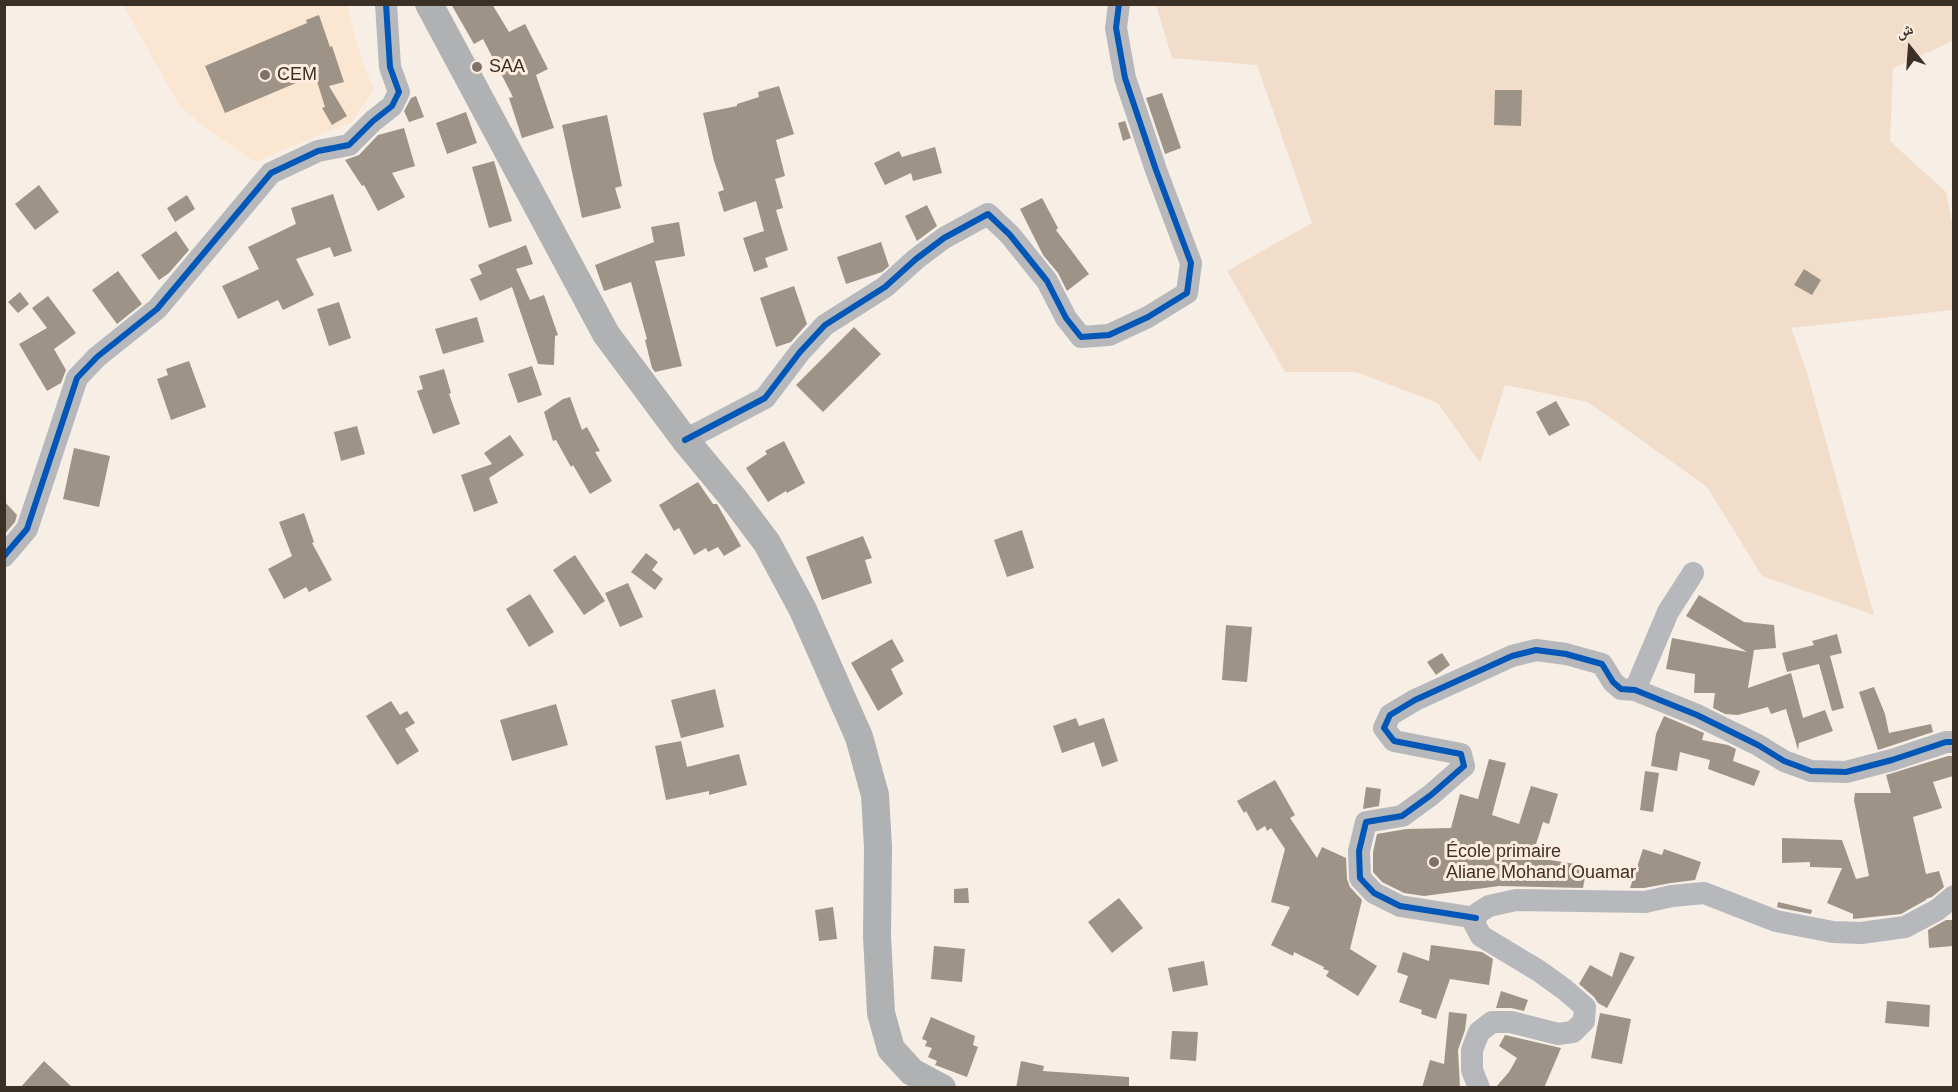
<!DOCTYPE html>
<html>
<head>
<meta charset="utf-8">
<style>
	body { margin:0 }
	#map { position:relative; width:1958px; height:1092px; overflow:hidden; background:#f7eee6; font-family:Helvetica,"Noto Naskh Arabic",sans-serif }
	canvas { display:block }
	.frame { position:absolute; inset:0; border:6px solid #3a3026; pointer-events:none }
	.north { position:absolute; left:1880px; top:18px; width:60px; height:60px; -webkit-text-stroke:4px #feeddf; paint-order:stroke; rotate:343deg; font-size:16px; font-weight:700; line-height:24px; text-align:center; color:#3a3026 }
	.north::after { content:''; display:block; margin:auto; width:21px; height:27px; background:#3a3026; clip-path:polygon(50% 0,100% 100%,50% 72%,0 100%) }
</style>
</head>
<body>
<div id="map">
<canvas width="1958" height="1092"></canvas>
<div class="frame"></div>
<div class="north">ش</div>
</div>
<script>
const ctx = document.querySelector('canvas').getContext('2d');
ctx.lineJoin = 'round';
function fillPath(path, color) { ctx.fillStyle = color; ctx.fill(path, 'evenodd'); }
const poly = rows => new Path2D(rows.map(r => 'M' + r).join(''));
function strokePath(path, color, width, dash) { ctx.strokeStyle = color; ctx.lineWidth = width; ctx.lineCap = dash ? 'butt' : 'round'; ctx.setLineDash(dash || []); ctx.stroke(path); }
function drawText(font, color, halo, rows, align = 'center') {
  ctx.font = font + ' Helvetica,sans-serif'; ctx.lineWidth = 6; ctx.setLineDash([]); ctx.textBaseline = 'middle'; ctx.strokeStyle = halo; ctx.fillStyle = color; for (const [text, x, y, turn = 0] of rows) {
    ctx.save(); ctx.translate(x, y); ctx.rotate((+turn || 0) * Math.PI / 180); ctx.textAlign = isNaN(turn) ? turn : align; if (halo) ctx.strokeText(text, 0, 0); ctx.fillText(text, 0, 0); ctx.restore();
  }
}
fillPath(poly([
	[123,5,347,5,362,61,374,89,351,122,255,162,205,128,179,105]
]), '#fbe6d1');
fillPath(poly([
	[1156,5,1953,5,1953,41,1893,68,1890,141,1946,192,1953,228,1953,310,1791,328,1806,369,1874,615,1762,576,1707,487,1588,402,1505,385,1480,463,1438,403,1356,372,1285,372,1227,271,1312,223,1257,65,1172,58]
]), '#f2ddca');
fillPath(poly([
	[451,4,492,4,509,32,525,24,548,69,536,75,554,128,522,138,509,98,513,97,483,39,474,44],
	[319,15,330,47,332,46,344,82,329,86,347,116,332,125,322,108,325,107,315,75,225,113,205,66,307,23,306,20],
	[779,86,794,134,776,140,785,176,775,179,783,208,776,210,788,250,765,258,768,267,754,272,743,238,764,231,756,201,724,212,718,192,724,190,714,161,703,113,737,106,737,104,759,97,758,92],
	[1495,90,1522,90,1521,126,1494,125],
	[1162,93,1181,148,1165,154,1146,98],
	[416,96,424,117,409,122,404,111,411,98],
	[466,112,477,143,447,154,436,123],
	[607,115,622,186,615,188,621,208,582,218,562,125],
	[1125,121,1131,138,1123,141,1118,123],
	[404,128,415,166,392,173,405,197,378,211,364,185,362,186,345,160,359,155,378,135],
	[935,147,942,173,913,181,911,173,885,185,874,163,899,151,902,157],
	[494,161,512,221,489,228,472,167],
	[39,185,59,212,35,230,15,204],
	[333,194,352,251,334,257,330,247,296,259,314,295,283,310,278,300,238,319,222,286,259,269,248,247,296,224,291,208],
	[187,195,195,209,175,222,167,208],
	[1042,198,1058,228,1056,230,1089,274,1067,291,1058,273,1043,255,1020,209],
	[927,205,937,226,917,241,905,216],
	[679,222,685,256,655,261,682,366,655,372,652,368,645,340,647,339,631,282,604,291,595,265,654,242,651,227],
	[176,231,189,250,169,273,159,280,141,255],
	[881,242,889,266,882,272,846,284,837,257],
	[526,245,533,264,516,269,530,300,544,295,558,335,555,336,554,365,538,364,512,287,480,301,470,279,482,274,478,265],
	[1804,269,1821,280,1812,295,1794,285],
	[118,271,142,304,117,324,92,290],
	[794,286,807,324,791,342,776,347,760,298],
	[20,292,29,304,18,313,8,302],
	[48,296,76,333,54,349,66,370,61,383,47,391,19,344,47,328,32,308],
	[339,302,351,338,329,346,317,309],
	[477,317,484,342,443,354,435,329],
	[854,327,881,354,823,412,796,385],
	[189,361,206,407,171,420,157,379,168,375,166,369],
	[532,366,542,395,518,403,508,374],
	[444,369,451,393,449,394,460,424,433,434,417,391,423,389,419,376],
	[570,397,582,430,587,427,600,451,595,452,612,481,590,494,573,465,571,467,556,440,553,441,544,412,563,399],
	[1556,401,1570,425,1549,436,1536,412],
	[357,426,365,454,341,461,334,432],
	[510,435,524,455,489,478,498,503,474,512,461,475,492,464,484,453],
	[784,441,805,483,787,493,786,491,768,502,746,468,767,454,765,451],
	[74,448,110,456,99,507,63,499],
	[698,482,713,504,717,504,741,546,724,556,718,547,708,552,706,548,694,555,679,528,674,531,659,505],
	[4,501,17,515,15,522,4,535],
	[304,513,314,542,312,543,332,580,309,592,306,587,284,599,268,569,292,556,279,522],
	[1022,530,1034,568,1007,577,994,540],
	[863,536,872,558,865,560,872,583,822,600,806,557],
	[646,553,658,562,652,570,663,579,655,590,631,572],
	[575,555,605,601,584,615,553,570],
	[628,583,643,617,620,627,605,593],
	[530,594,554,632,529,647,506,609],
	[1699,595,1744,622,1774,625,1776,648,1754,650,1748,688,1791,673,1803,718,1825,710,1833,731,1799,743,1798,750,1786,709,1771,714,1768,707,1738,715,1725,714,1713,708,1715,693,1694,693,1695,674,1666,669,1672,638,1747,652,1686,616],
	[1226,625,1252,627,1247,682,1222,680],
	[1837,634,1842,653,1830,656,1844,708,1832,711,1819,664,1787,672,1782,653,1814,645,1812,641],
	[892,639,904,661,891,669,903,694,878,711,851,663],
	[1442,653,1450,665,1436,675,1427,662],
	[1874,687,1885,714,1889,733,1931,724,1933,732,1878,750,1859,692],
	[715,689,724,727,681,738,671,700],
	[391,701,400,715,407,711,415,723,405,729,419,751,397,765,366,716],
	[556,704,568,745,512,761,500,720],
	[1664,716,1704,733,1702,740,1728,745,1736,749,1733,761,1760,771,1754,786,1708,769,1710,760,1680,752,1677,771,1651,766,1656,734],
	[1076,718,1079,726,1104,718,1118,761,1102,767,1094,742,1062,753,1053,726],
	[681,741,687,767,739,754,747,785,709,795,709,791,666,800,655,746],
	[1948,756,1953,756,1953,776,1933,782,1942,808,1913,817,1926,874,1939,871,1944,887,1932,897,1926,899,1926,900,1901,914,1853,919,1853,914,1827,903,1842,868,1810,867,1810,862,1782,863,1782,838,1842,840,1856,879,1869,876,1854,800,1855,793,1891,793,1886,775],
	[1489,759,1506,763,1492,815,1519,824,1531,786,1558,794,1549,824,1543,822,1532,857,1587,866,1583,888,1499,886,1424,896,1404,893,1382,882,1373,872,1373,852,1377,834,1406,829,1451,828,1460,794,1478,799],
	[1645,771,1659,773,1653,812,1640,810],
	[1275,780,1295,815,1290,818,1317,858,1322,847,1346,858,1347,879,1350,887,1362,900,1350,949,1377,966,1358,996,1326,976,1329,971,1323,969,1324,967,1294,952,1293,956,1271,945,1290,907,1271,902,1285,849,1271,828,1267,831,1265,826,1257,831,1246,811,1244,813,1237,801],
	[1366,787,1381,789,1379,806,1363,809],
	[1643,849,1662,855,1664,849,1701,862,1695,880,1671,883,1644,888,1630,888],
	[968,888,969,903,954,903,954,889],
	[1119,898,1143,928,1112,953,1088,922],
	[1778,902,1812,910,1811,914,1780,908,1777,907],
	[833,907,837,939,819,941,815,910],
	[1946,920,1953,920,1953,946,1929,948,1928,930],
	[1431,945,1482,952,1493,959,1489,985,1450,979,1436,1019,1421,1014,1422,1010,1399,1002,1408,976,1397,972,1403,952,1429,961],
	[934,946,965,949,962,982,931,979],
	[1620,952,1635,957,1607,1008,1598,1003,1594,997,1579,984,1590,965,1612,977],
	[1204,961,1208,985,1173,992,1168,968],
	[1501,991,1528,1000,1524,1011,1511,1008,1496,1008],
	[1887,1001,1930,1005,1929,1027,1885,1023],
	[1449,1012,1467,1014,1465,1030,1458,1050,1460,1088,1422,1088,1430,1060,1444,1064],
	[1600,1013,1631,1019,1622,1064,1591,1058],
	[931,1017,975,1036,973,1045,978,1047,967,1077,935,1065,937,1061,928,1057,932,1048,925,1046,927,1041,922,1039],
	[1172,1031,1198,1032,1196,1061,1170,1059],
	[1505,1035,1561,1048,1544,1088,1495,1088,1509,1072,1517,1058,1499,1046],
	[44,1061,73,1088,20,1088],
	[1021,1061,1044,1066,1043,1071,1129,1077,1129,1088,1016,1088]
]), '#9e9387');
strokePath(poly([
	[685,440,765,398,800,352,825,325,885,287,916,259,944,238,988,214,1010,235,1047,281,1066,318,1081,337,1109,335,1148,317,1187,293,1191,263,1156,170,1125,78,1116,28,1119,4],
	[4,556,27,529,77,378,97,357,157,309,271,173,318,151,349,145,373,121,392,106,399,92,390,67,386,4],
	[1635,690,1668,612,1693,573],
	[1476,918,1400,906,1374,893,1360,878,1359,851,1366,822,1402,816,1431,795,1464,766,1461,754,1394,741,1384,728,1390,715,1415,700,1512,656,1536,650,1566,654,1602,664,1613,682,1621,689,1635,690,1697,715,1758,745,1784,761,1811,771,1846,772,1892,760,1946,742,1954,742],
	[1479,1088,1472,1070,1472,1050,1479,1032,1492,1022,1511,1022,1558,1034,1573,1032,1584,1021,1585,1007,1564,989,1539,971,1481,936,1474,923,1478,913,1489,906,1516,900,1645,902,1672,896,1704,893,1776,921,1833,932,1861,933,1905,927,1937,910,1954,896]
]), '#b6b8bb', 22);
strokePath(poly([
	[429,4,606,334,685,440,734,499,767,543,803,610,859,737,875,795,878,847,877,936,881,1013,891,1049,912,1072,942,1088]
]), '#afb1b2', 28);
strokePath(poly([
	[685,440,765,398,800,352,825,325,885,287,916,259,944,238,988,214,1010,235,1047,281,1066,318,1081,337,1109,335,1148,317,1187,293,1191,263,1156,170,1125,78,1116,28,1119,4],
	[4,556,27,529,77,378,97,357,157,309,271,173,318,151,349,145,373,121,392,106,399,92,390,67,386,4],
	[1476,918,1400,906,1374,893,1360,878,1359,851,1366,822,1402,816,1431,795,1464,766,1461,754,1394,741,1384,728,1390,715,1415,700,1512,656,1536,650,1566,654,1602,664,1613,682,1621,689,1635,690,1697,715,1758,745,1784,761,1811,771,1846,772,1892,760,1946,742,1954,742]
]), '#0057b8', 6);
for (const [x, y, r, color] of [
	[477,67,6,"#7c7269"],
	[265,75,6,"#7c7269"],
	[1434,862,6,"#7c7269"]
]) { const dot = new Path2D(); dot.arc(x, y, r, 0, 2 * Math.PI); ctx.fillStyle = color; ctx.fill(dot); strokePath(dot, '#feeddf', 2); }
drawText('18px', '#3a3026', '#feeddf', [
	["SAA",489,67],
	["CEM",277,75],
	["École primaire",1446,852],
	["Aliane Mohand Ouamar",1446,873]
], 'left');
</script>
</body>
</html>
